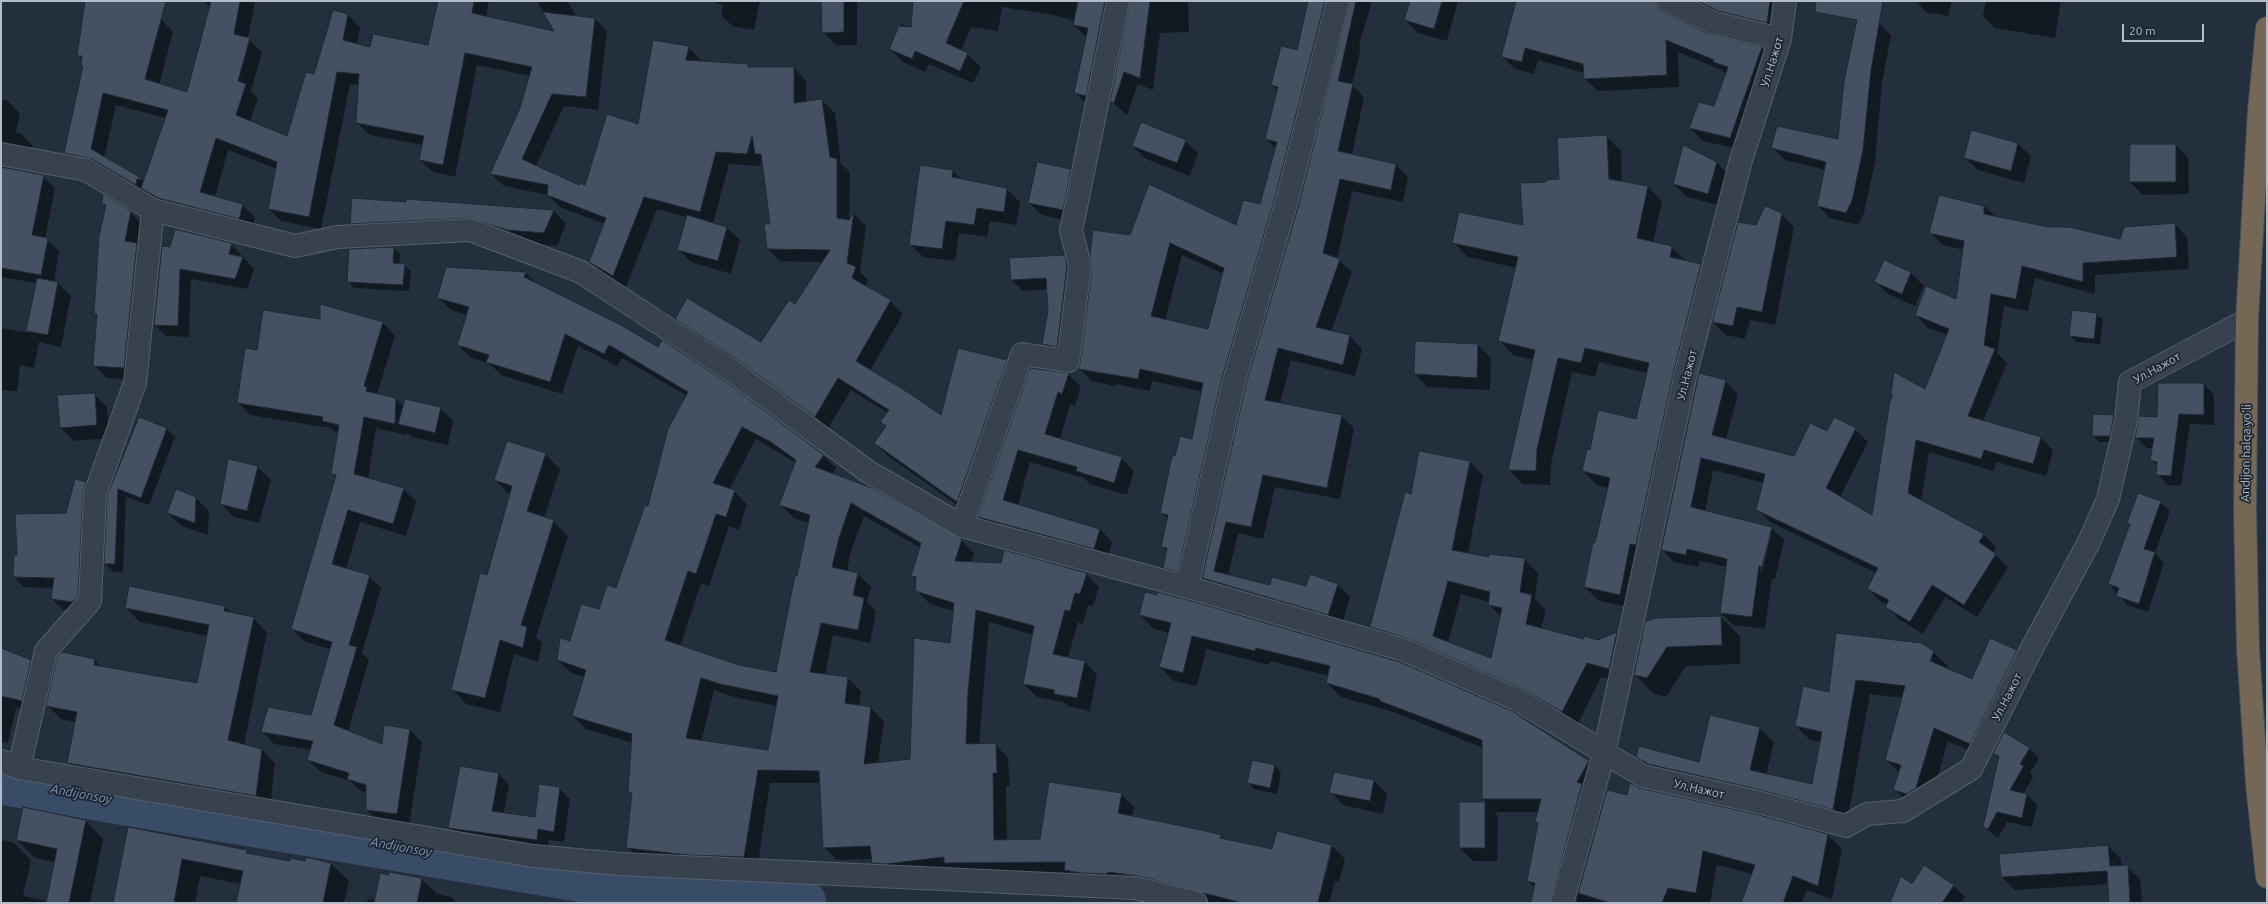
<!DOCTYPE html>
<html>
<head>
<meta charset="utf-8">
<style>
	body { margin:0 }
	#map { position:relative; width:2268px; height:904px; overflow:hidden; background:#242f3e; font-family:Ubuntu,sans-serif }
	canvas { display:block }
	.frame { position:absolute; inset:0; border:2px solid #b4bcc9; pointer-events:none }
	.scale { position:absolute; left:2122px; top:24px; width:82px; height:18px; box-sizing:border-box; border:2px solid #b4bcc9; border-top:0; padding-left:5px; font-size:12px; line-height:14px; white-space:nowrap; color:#b4bcc9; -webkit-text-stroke:3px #1d2633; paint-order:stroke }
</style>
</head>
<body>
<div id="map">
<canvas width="2268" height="904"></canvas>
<div class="frame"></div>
<div class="scale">20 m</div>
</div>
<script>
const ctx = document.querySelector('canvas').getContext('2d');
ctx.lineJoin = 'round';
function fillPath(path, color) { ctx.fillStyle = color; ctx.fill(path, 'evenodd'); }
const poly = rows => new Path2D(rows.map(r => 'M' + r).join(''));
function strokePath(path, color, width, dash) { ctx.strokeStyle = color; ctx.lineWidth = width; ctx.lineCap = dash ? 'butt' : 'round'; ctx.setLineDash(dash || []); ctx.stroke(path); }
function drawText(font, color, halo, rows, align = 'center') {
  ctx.font = font + ' Ubuntu,sans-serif'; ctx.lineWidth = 3.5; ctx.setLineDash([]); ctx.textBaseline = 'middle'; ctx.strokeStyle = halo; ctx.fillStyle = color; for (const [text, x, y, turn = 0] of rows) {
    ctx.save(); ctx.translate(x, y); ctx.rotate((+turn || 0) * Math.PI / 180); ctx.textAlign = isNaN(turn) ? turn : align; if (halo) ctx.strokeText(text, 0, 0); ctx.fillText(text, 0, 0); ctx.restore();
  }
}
fillPath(poly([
	[86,1,144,1,173,32,159,85,188,93,210,7,204,1,255,1,248,39,262,52,251,91,258,98,250,122,288,137,315,76,334,11,348,15,360,27,357,45,371,49,429,46,439,1,489,1,486,17,556,32,537,1,567,1,577,17,595,19,607,31,598,110,564,106,536,166,579,186,586,187,639,125,688,47,701,60,700,62,747,65,750,68,794,68,806,81,806,103,822,100,835,113,841,164,850,172,849,222,854,214,866,226,860,272,868,280,865,287,890,301,903,314,870,371,942,417,1006,361,1019,374,970,514,888,456,875,443,886,427,882,422,888,413,851,390,828,428,689,331,676,318,761,344,795,305,823,262,780,261,768,249,771,224,762,160,760,166,729,164,713,224,727,228,740,240,731,274,691,262,678,249,687,217,657,209,626,287,603,275,590,262,605,224,560,207,548,195,504,186,491,174,521,108,530,76,477,65,455,177,433,172,420,160,423,145,370,135,357,123,359,85,350,84,321,229,281,221,269,209,277,169,228,150,215,197,242,205,255,217,251,231,155,201,148,194,148,197,78,165,65,153,84,68,82,65,82,60,78,55],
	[116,105,166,118,144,182,104,158],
	[711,1,760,1,754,30,732,26,721,15,723,5],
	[822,1,857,1,857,45,836,45,823,32],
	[914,1,1188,1,1189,32,1160,33,1153,90,1138,84,1127,115,1111,101,1131,2,1127,2,1089,106,1075,93,1087,38,1074,25,1075,21,1053,15,1002,7,998,31,971,27,961,51,967,54,981,67,973,83,929,64,925,72,903,62,890,49,901,24,912,28],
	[1309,1,1351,1,1347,1,1190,583,1177,580,1164,567,1168,552,1162,547,1168,519,1161,512,1176,457,1192,440,1203,392,1152,381,1150,391,1116,384,1115,386,1091,381,1079,368,1131,236,1237,226,1261,206,1276,149,1266,139,1278,91,1272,85,1298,51],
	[1182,255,1224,274,1209,330,1165,321],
	[1351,1,1372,1,1359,45,1361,47,1352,85,1364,97,1352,155,1396,165,1408,177,1403,202,1352,191,1337,259,1352,272,1331,332,1350,336,1362,349,1355,376,1291,360,1280,404,1341,416,1354,428,1340,499,1275,487,1263,539,1238,533,1228,576,1270,586,1307,587,1310,576,1338,585,1350,597,1341,627,1215,590,1203,578],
	[1411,1,1458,1,1447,41,1418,33,1405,20],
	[1521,1,1795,1,1780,35,1669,8,1668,16,1708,35,1761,48,1774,61,1742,150,1703,141,1690,128,1714,107,1726,74,1722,70,1678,52,1679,87,1598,91,1585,79,1585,73,1538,60,1534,74,1515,69,1502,56],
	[1916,1,1952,1,1948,16,1926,12],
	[1986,1,2061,1,2055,38,1995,28,1983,16],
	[1879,23,1891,35,1882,83,1875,162,1864,213,1858,225,1830,218,1818,206,1826,170,1785,160,1773,148,1839,140],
	[1,99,8,101,20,113,16,133,20,133,32,145,30,156,3,158,1,168,43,176,55,188,45,238,59,251,54,282,58,283,71,296,61,347,39,342,34,368,20,365,17,391,1,390,1,328,30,333,27,330,36,283,1,277],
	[1606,136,1621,151,1622,182,1648,187,1662,201,1653,243,1671,247,1686,261,1701,265,1715,279,1634,608,1599,601,1585,587,1609,488,1597,485,1583,471,1590,451,1637,420,1648,373,1599,362,1595,377,1572,372,1551,464,1550,485,1523,484,1509,470,1534,360,1513,355,1499,340,1517,268,1468,257,1454,243,1524,226,1547,183,1560,180],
	[1185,141,1198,153,1190,176,1146,159,1133,146],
	[2018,144,2031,156,2024,183,1978,170,1965,158],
	[2176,145,2188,158,2189,194,2143,195,2130,182],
	[1716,162,1729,175,1721,206,1687,197,1674,184],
	[1070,170,1083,183,1075,222,1042,215,1029,203],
	[953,171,962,180,1007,189,1020,202,1016,225,990,221,987,237,959,233,955,261,923,257,910,244],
	[1939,196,1986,207,1996,217,2121,240,2175,224,2187,237,2189,269,2095,275,2095,294,2035,278,2028,311,2004,306,1997,353,2007,363,1983,422,2041,438,2053,450,2046,476,1996,462,1994,471,1929,452,1921,501,1983,534,1996,547,1993,553,2008,567,1977,617,1945,597,1923,634,1899,619,1886,606,1887,605,1880,601,1868,589,1876,573,1770,522,1757,509,1764,483,1713,470,1705,512,1771,528,1784,540,1775,579,1772,578,1765,629,1733,625,1721,613,1727,567,1700,561,1698,567,1674,562,1662,550,1725,381,1738,394,1726,439,1794,457,1828,433,1855,429,1868,442,1840,497,1873,516,1947,335,1928,328,1916,315,1956,301,1964,250,1943,245,1930,232],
	[1769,535,1771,535,1762,572,1760,572],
	[407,200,554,211,566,224,557,246,364,236,351,223,406,203],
	[103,204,130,212,143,225,137,380,107,378,94,365,98,316,95,313,106,207],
	[1781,214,1794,227,1775,325,1750,320,1745,339,1726,335,1713,322,1756,226],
	[231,244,254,269,247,289,191,279,189,337,166,336,155,325,171,248],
	[394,248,400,254,399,264,404,265,411,271,409,291,354,288,348,281],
	[1064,256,1075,268,1068,357,1054,355,1043,344,1049,312,1047,289,1023,291,1012,280],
	[1885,261,1911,273,1924,286,1915,306,1888,294,1875,281],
	[447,268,526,273,538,285,823,455,836,468,832,474,961,540,974,553,971,563,1086,574,1099,587,1093,606,1088,605,1083,624,1078,622,1068,658,1084,661,1097,675,1090,711,1068,706,1063,702,1037,697,1024,684,1034,635,989,622,979,745,995,744,1008,758,1010,786,1006,786,1007,840,1041,840,1121,794,1134,807,1132,817,1220,836,1224,839,1273,850,1332,846,1345,859,1339,882,1335,881,1329,903,1208,903,1152,888,886,876,873,863,873,859,837,860,824,847,821,783,770,783,757,870,640,860,627,847,633,796,629,792,633,743,586,729,573,716,585,677,571,673,558,660,617,590,687,396,622,358,617,366,578,346,562,394,501,375,489,363,471,358,458,345,467,315,451,310,438,297],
	[756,439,796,463,781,505,794,518,809,523,776,673,739,666,680,646,701,583,709,586,729,526,739,530,747,504,734,491,729,490],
	[864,516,921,548,912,576,917,581,916,590,930,604,954,611,951,645,911,760,878,763,884,721,871,708,859,706,861,691,848,678,825,675,833,635,870,643,876,611,867,602,871,587,858,574,847,571,851,551],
	[714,690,734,697,777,706,769,751,701,742],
	[1329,853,1331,853,1326,874,1324,874],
	[321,305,383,323,395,336,377,394,396,398,404,407,440,408,453,421,448,445,412,437,407,432,407,435,376,428,368,479,403,489,416,501,406,536,360,522,346,569,369,576,381,588,362,653,369,660,348,731,382,745,410,730,422,742,409,826,379,822,367,810,367,793,361,791,350,781,321,772,308,760,311,750,274,744,262,731,311,716,330,649,305,642,292,629,336,478,332,473,338,434,330,428,250,415,238,402,258,352,321,320],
	[2096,314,2103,320,2100,344,2076,342,2070,335],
	[1416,342,1478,345,1491,358,1490,390,1427,387,1415,374],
	[1031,369,1068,374,1081,387,1075,406,1070,404,1060,439,1121,458,1134,471,1127,495,1090,484,1084,478,1030,462,1018,505,1100,529,1112,542,1107,561,992,530,979,517],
	[2204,384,2214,395,2214,425,2190,424,2181,486,2168,485,2157,474,2158,466,2151,460,2153,448,2147,448,2136,437],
	[94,394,107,407,109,438,74,441,61,428],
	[2114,416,2120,422,2116,442,2099,442,2093,435],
	[140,418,167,429,175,437,149,505,126,497,123,572,114,572,105,564,108,497],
	[545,454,560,469,544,518,553,521,568,536,536,637,542,643,538,662,514,654,500,712,466,704,452,689,510,495,495,480],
	[1469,461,1483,475,1468,554,1489,558,1524,559,1538,573,1535,599,1546,610,1541,629,1584,640,1598,641,1617,633,1631,647,1623,682,1601,677,1577,726,1385,641,1371,627,1412,495],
	[1461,594,1489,602,1489,604,1501,617,1491,660,1448,643],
	[258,467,271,480,259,523,234,517,221,504],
	[86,483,96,493,83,612,62,609,52,599,53,588,24,587,14,577,18,556,67,514],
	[196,498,209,511,208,535,181,526,168,513],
	[2160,502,2170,511,2155,553,2164,563,2148,612,2127,605,2109,584,2131,525,2129,523],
	[130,587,225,607,232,613,253,618,267,632,244,745,261,749,275,763,270,809,82,777,68,763,76,722,61,719,47,705,95,660,101,667,198,685,208,636,140,622,126,608],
	[1146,593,1588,761,1602,775,1567,903,1532,903,1535,888,1528,881,1539,825,1536,822,1538,812,1494,812,1498,816,1497,861,1473,861,1460,848,1460,803,1487,803,1483,798,1483,748,1393,712,1341,697,1327,683,1329,676,1270,661,1269,665,1206,649,1197,686,1174,681,1160,667,1169,633,1154,629,1140,615],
	[1721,617,1740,636,1740,664,1686,666,1666,697,1654,694,1635,675,1646,623],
	[1837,634,1933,652,1948,666,1947,669,1972,680,2016,651,2031,665,1984,757,1948,741,1930,803,1909,804,1895,790,1900,773,1886,760,1903,698,1870,694,1847,823,1652,771,1637,757,1700,763,1759,728,1774,742,1766,775,1813,786,1821,742,1810,740,1796,726,1830,693],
	[1931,657,1933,657,1930,666,1928,666],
	[1,649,30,661,43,674,34,713,16,708,8,743,1,742],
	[2029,748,2039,758,2030,773,2033,777,2023,794,2027,795,2037,805,2032,827,2007,822,1998,838,1984,827,1999,759,1994,753],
	[1252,761,1275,766,1281,773,1277,794,1254,789,1248,782],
	[499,774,509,785,504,813,535,818,559,788,570,799,564,842,549,840,547,850,460,838,449,827],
	[1374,781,1387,794,1383,814,1343,805,1331,792],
	[1640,789,1759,816,1828,835,1842,849,1832,899,1807,890,1802,903,1742,903,1753,874,1717,865,1710,903,1576,903,1607,791,1628,797],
	[86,821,103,839,90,903,1,903,1,840,13,842,31,860,23,896,48,901,56,862,35,858,17,840],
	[128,828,246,851,250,855,290,862,331,864,349,881,344,903,237,903,241,884,200,876,195,903,114,903],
	[2108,846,2121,859,2121,867,2127,866,2140,879,2142,903,2110,903,2109,884,2015,890,2002,877],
	[421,879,437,894,451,897,457,903,367,903,368,899,376,900],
	[1913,885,1953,885,1965,897,1961,903,1900,903]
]), '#0007');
strokePath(poly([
	[1,780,702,898,802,903]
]), '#394c67', 49);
const building = poly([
	[85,1,166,1,145,79,187,92,211,1,240,1,234,34,250,38,238,81,246,84,236,115,287,136,306,72,314,74,333,10,348,14,343,40,370,47,373,34,428,45,438,1,474,1,472,13,554,31,543,12,595,18,586,97,552,94,522,159,579,185,579,183,585,185,607,114,638,124,653,40,689,46,686,60,748,64,748,67,794,67,794,103,822,99,830,157,837,159,837,218,849,220,854,212,847,263,856,267,852,278,891,300,856,361,909,393,941,415,958,348,1007,360,957,502,874,443,886,426,880,422,889,410,838,378,815,417,739,361,675,319,687,298,761,342,789,300,795,304,830,250,767,249,764,224,770,224,761,154,755,154,752,136,747,154,716,152,700,212,644,197,613,276,589,262,606,218,547,195,548,185,490,174,520,108,532,67,465,53,443,165,419,160,424,136,356,123,359,74,337,72,309,217,268,209,277,162,216,138,200,192,243,204,239,219,158,198,141,188,168,110,103,93,91,149,143,179,137,179,136,185,92,159,64,153,83,66,81,66,82,56,77,56,85,1],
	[821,1,844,1,844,32,822,33,821,1],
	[913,1,964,1,946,43,968,53,960,71,915,51,912,59,889,49,899,26,911,27,913,1],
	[1078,1,1105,1,1086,96,1074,93,1088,28,1073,25,1078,1],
	[1130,1,1150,1,1140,78,1124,72,1114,103,1110,102,1130,1],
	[1308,1,1325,1,1275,197,1222,378,1178,572,1163,568,1167,548,1161,547,1168,515,1160,513,1172,456,1175,456,1180,436,1192,439,1203,383,1140,369,1138,379,1078,369,1080,363,1092,267,1090,254,1093,230,1130,235,1149,184,1236,225,1243,200,1260,204,1277,142,1265,139,1278,87,1271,85,1281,46,1297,50,1308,1],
	[1170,243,1224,268,1208,329,1151,316,1170,243],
	[1350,1,1356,1,1338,81,1353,84,1338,151,1396,164,1391,190,1340,179,1323,253,1340,259,1316,327,1350,335,1343,365,1278,348,1265,400,1342,415,1327,488,1263,475,1251,527,1226,522,1214,571,1270,585,1272,577,1306,586,1310,574,1338,584,1328,615,1202,578,1246,384,1299,204,1350,1],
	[1410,1,1442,1,1434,29,1404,20,1410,1],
	[1516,1,1656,1,1658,8,1663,12,1709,34,1762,47,1730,138,1689,128,1699,102,1714,106,1728,67,1713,62,1714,60,1666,40,1667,75,1584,79,1583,64,1525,48,1522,62,1501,57,1516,1],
	[1697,1,1770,1,1767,23,1718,11,1697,1],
	[1816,1,1883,1,1871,70,1863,150,1852,201,1846,213,1817,206,1826,162,1771,148,1777,126,1838,139,1844,81,1857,20,1815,12,1816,1],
	[1141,122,1186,140,1177,163,1132,146,1141,122],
	[1971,130,2018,143,2011,171,1964,158,1971,130],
	[1607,135,1609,179,1648,186,1637,238,1672,246,1670,257,1701,264,1674,370,1636,545,1630,544,1620,595,1584,587,1593,542,1595,543,1610,478,1582,471,1587,449,1590,450,1598,410,1636,419,1649,363,1585,348,1581,363,1558,358,1537,449,1536,471,1508,470,1535,350,1498,341,1518,257,1452,243,1459,212,1523,225,1520,183,1546,182,1546,180,1559,179,1557,138,1607,135],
	[2130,144,2176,144,2176,182,2129,182,2130,144],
	[1683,145,1717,162,1708,194,1673,184,1683,145],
	[1037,162,1071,169,1063,210,1028,203,1037,162],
	[920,165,953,170,952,177,1007,188,1004,212,977,208,974,225,946,221,942,249,909,245,920,165],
	[1,167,44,175,32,235,48,238,41,275,1,268,1,167],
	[103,194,131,211,125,241,137,243,124,368,93,366,97,314,94,314,99,236,106,205,102,204,103,194],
	[1939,195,1984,206,1984,214,2049,227,2069,227,2120,239,2124,227,2175,223,2177,257,2083,263,2083,282,2022,266,2016,299,1991,294,1984,345,1995,349,1968,416,2041,437,2033,464,1984,450,1981,459,1916,440,1908,493,1984,534,1979,542,1996,554,1964,605,1932,585,1910,622,1885,607,1889,600,1867,589,1878,568,1756,510,1765,474,1701,458,1691,507,1772,527,1762,567,1759,566,1752,617,1720,613,1727,559,1687,549,1686,555,1661,550,1699,373,1726,380,1712,435,1794,456,1810,423,1827,431,1834,417,1856,428,1826,488,1872,515,1890,401,1893,395,1891,394,1894,372,1925,389,1949,329,1915,315,1926,286,1956,299,1964,241,1929,233,1939,195],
	[352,198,406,202,406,199,554,210,544,233,507,230,470,218,350,224,352,198],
	[1765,206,1782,213,1762,312,1737,307,1733,326,1712,322,1738,222,1756,225,1765,206],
	[687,215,727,227,718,261,677,250,687,215],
	[175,229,232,243,229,254,243,257,235,279,180,269,178,326,154,325,162,246,170,247,175,229],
	[394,247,393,263,405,264,403,285,347,282,349,249,394,247],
	[1065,255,1067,266,1057,347,1042,344,1048,311,1046,278,1011,280,1009,258,1065,255],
	[1884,260,1911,272,1902,294,1874,282,1884,260],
	[446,267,526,272,524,277,619,324,658,347,662,340,725,381,824,455,815,467,872,488,962,539,955,561,1001,563,1004,550,1087,573,1080,594,1075,593,1070,611,1065,610,1053,654,1085,661,1077,698,1054,694,1054,690,1023,684,1034,626,976,610,968,692,966,744,996,743,997,773,993,773,994,840,1040,839,1049,782,1122,793,1118,813,1201,830,1221,835,1220,838,1272,849,1277,831,1332,845,1318,903,1242,903,1138,876,1108,872,1107,874,1081,873,1064,870,1065,862,944,863,944,857,886,864,872,863,870,846,823,848,819,771,758,770,744,857,688,855,626,848,632,793,628,792,632,734,572,716,586,670,557,660,560,638,570,641,581,604,599,609,607,585,616,588,645,505,648,506,668,429,688,392,609,345,604,354,565,334,550,382,486,362,489,355,457,345,469,307,437,298,446,267],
	[742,427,771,442,796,460,779,505,810,515,797,576,795,575,776,672,739,665,665,640,688,571,696,574,716,514,726,517,735,490,713,483,742,427],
	[851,503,921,543,911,576,916,577,915,591,954,603,950,643,914,638,910,759,864,764,871,707,845,703,848,677,810,672,821,623,858,630,864,598,853,595,858,573,832,567,839,538,851,503],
	[701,678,720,684,778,696,768,750,686,738,701,678],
	[37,278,58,282,48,335,26,331,37,278],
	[320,304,383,322,364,386,367,387,366,391,396,398,395,424,364,417,354,474,404,488,393,524,348,510,332,564,370,575,349,645,357,647,334,725,382,744,384,725,410,729,397,814,366,810,366,785,347,779,349,773,307,760,313,741,261,732,268,707,311,715,332,642,291,629,336,475,331,474,339,425,322,421,323,417,237,403,245,348,257,350,263,310,320,319,320,304],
	[2072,310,2097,313,2094,339,2069,336,2072,310],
	[1415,341,1478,344,1477,378,1414,374,1415,341],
	[1030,368,1069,373,1062,394,1058,392,1045,434,1122,457,1114,483,1076,471,1077,467,1018,450,1003,500,1100,529,1094,549,978,517,1030,368],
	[2158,383,2204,383,2204,415,2179,414,2171,476,2156,475,2157,462,2150,460,2154,438,2135,438,2139,416,2157,417,2158,383],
	[95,393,97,425,60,428,57,395,95,393],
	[405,399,441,407,435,433,398,424,405,399],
	[2093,414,2114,415,2110,436,2092,436,2093,414],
	[139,417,167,428,141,498,118,489,115,564,104,564,107,496,139,417],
	[507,441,546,453,527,511,554,520,521,625,527,627,523,648,500,640,485,698,451,690,480,573,487,575,512,486,494,480,507,441],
	[1419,451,1470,461,1452,550,1489,557,1489,554,1525,558,1520,592,1532,595,1526,624,1584,639,1584,636,1598,640,1617,632,1609,669,1587,663,1562,712,1523,689,1409,639,1370,627,1405,492,1411,494,1419,451],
	[1448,581,1490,592,1488,605,1502,608,1491,658,1433,636,1448,581],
	[228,459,258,466,247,511,220,504,228,459],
	[75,479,86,482,83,493,78,596,72,602,51,599,54,578,13,577,14,555,17,555,15,514,66,513,75,479],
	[176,489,196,497,195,523,167,513,176,489],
	[2138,493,2161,501,2144,549,2155,552,2139,604,2116,596,2119,588,2108,584,2130,524,2127,523,2138,493],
	[129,586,225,606,224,611,254,617,228,740,262,749,256,796,67,763,77,712,46,706,57,657,62,652,95,659,94,665,197,683,209,625,125,608,129,586],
	[1145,592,1157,595,1157,592,1184,599,1400,662,1512,711,1589,761,1577,782,1582,784,1550,903,1531,903,1535,883,1527,881,1538,823,1535,822,1541,799,1482,799,1482,740,1380,701,1380,699,1326,683,1330,666,1256,648,1255,651,1192,636,1183,673,1159,667,1171,623,1139,615,1145,592],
	[1721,616,1722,645,1667,647,1647,678,1634,675,1645,622,1655,618,1721,616],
	[1836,633,1921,643,1934,651,1930,661,1972,679,1990,638,2017,650,1970,744,1934,728,1916,788,1907,794,1893,790,1901,765,1885,760,1905,686,1856,680,1833,810,1765,791,1648,764,1636,757,1639,746,1699,762,1710,715,1760,727,1750,770,1812,784,1822,732,1795,726,1803,686,1829,692,1836,633],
	[1,648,31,660,22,701,1,696,1,648],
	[2004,732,2030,748,2020,764,2024,766,2010,790,2027,794,2022,818,1997,812,1988,829,1983,827,1999,756,1993,754,2004,732],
	[1252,760,1275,765,1270,788,1247,783,1252,760],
	[460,766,499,773,492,811,535,817,539,784,560,787,554,832,538,829,537,840,448,828,460,766],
	[1334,772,1374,780,1370,801,1329,793,1334,772],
	[1630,783,1640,788,1759,815,1828,834,1818,886,1793,876,1783,903,1741,903,1755,865,1703,851,1696,893,1668,888,1662,903,1610,903,1578,893,1607,790,1627,795,1630,783],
	[1459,802,1485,802,1485,848,1459,848,1459,802],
	[23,807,86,820,69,903,46,903,57,849,16,840,23,807],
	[128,827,247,850,246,853,290,861,290,858,305,861,306,857,331,863,323,903,236,903,243,871,182,859,174,903,113,903,128,827],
	[2108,845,2110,866,2128,865,2130,903,2109,903,2107,871,2001,877,1999,854,2108,845],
	[1924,865,1954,885,1942,903,1890,903,1901,876,1912,884,1924,865],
	[389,872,422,878,417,903,374,903,380,873,389,875,389,872]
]);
fillPath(building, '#455162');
strokePath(building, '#1f2835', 1);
const street = poly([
	[1668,1,1714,23,1780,39],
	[1,154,86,170,153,210,295,246,338,237,470,230,581,272,732,371,867,471,962,526,1187,587,1404,650,1518,700,1643,776,1762,803,1846,826,1867,814,1903,811,1971,769,2033,646,2089,542,2108,499,2126,421,2130,382,2247,320],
	[962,526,1022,354,1068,361,1080,265,1071,231,1118,1],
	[1187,587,1234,381,1287,200,1338,1],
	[1,761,19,768,533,856,620,864,1135,888,1196,903],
	[19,768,46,651,90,601,95,494,135,383,153,210],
	[1562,903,1604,753,1686,373,1741,160,1780,39,1785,1]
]);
const highway = poly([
	[2267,28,2259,111,2247,320,2245,512,2248,649,2257,784,2267,877]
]);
strokePath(street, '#565f6c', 24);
strokePath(highway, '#434c59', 24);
strokePath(street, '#38414e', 22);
strokePath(highway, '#746855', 22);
drawText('12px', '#b4bcc9', '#1d2633', [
	["Ул.Нажот",1772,62,-73],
	["Ул.Нажот",2157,368,-29],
	["Ул.Нажот",1687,375,-76],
	["Andijon halqa yo‘li",2246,453,-89],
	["Ул.Нажот",2007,697,-63],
	["Ул.Нажот",1699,789,13]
]);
drawText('italic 13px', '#7c92b1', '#1d2633', [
	["Andijonsoy",81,794,10],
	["Andijonsoy",401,847,10]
]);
</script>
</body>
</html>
